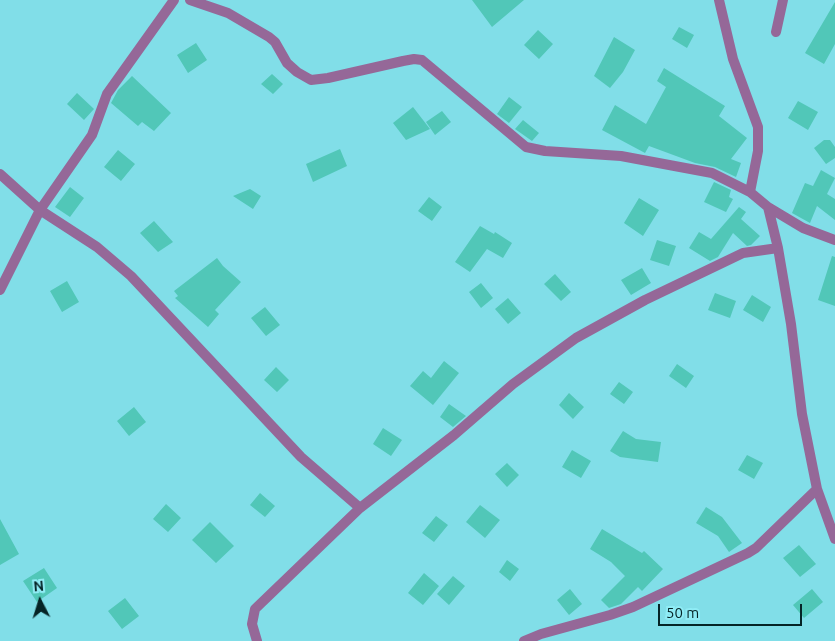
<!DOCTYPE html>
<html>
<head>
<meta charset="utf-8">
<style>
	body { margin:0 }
	#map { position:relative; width:835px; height:641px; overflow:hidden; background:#81dee8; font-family:Ubuntu,sans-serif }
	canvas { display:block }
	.north { position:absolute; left:15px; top:576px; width:50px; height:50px; -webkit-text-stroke:4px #8fecf5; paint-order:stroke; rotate:355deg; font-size:14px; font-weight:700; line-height:20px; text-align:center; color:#052426 }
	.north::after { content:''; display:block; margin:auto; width:18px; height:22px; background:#052426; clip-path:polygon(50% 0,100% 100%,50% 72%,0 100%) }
	.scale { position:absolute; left:658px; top:604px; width:144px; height:22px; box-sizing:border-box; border:2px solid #052426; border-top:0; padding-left:6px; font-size:15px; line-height:18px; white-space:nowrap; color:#052426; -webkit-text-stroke:4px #8fecf5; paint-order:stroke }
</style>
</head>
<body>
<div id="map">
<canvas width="835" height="641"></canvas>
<div class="north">N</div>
<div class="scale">50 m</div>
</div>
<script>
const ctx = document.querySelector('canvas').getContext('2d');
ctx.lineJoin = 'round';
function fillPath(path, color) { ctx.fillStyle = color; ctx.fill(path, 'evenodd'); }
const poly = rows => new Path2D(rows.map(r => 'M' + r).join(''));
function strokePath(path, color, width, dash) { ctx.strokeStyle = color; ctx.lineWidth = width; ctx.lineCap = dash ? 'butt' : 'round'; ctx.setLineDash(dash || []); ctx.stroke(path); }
fillPath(poly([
	[472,0,524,0,492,27],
	[835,2,835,44,824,64,805,53],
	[679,27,694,35,687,48,672,39],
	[538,30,553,44,539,59,524,45],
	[614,37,635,50,623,72,610,88,594,76],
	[196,43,207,60,188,73,177,55],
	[664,68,725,106,719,116,747,138,731,159,741,163,736,177,715,167,695,163,649,146,645,153,602,130,615,105,646,124,666,87,657,81],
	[272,74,283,84,273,94,261,84],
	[132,76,171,113,154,131,142,122,138,126,111,103,118,90],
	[77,93,94,109,84,120,67,104],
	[509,97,522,107,509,123,497,114],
	[798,101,818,112,808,130,788,118],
	[413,107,430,129,406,140,393,123],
	[442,111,451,122,435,135,426,122],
	[523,120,539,133,532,141,515,129],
	[824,140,830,140,835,147,835,158,826,164,814,148],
	[340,149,347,166,313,182,306,164],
	[118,150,135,164,121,181,104,167],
	[821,170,835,178,827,194,835,199,835,220,817,206,810,223,792,213,805,183,813,186],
	[714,182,731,190,729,197,733,199,726,212,704,202],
	[70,187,84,198,70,217,55,207],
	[250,189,261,196,253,209,233,196],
	[429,197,442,207,432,221,418,211],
	[639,198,659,210,643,236,624,223],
	[739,207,746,212,741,219,760,236,751,245,747,246,733,233,718,257,710,261,689,248,699,232,711,239],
	[154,221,173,242,158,252,140,233],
	[480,226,494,234,495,232,512,243,503,258,487,249,470,272,455,262],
	[657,240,676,246,669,266,650,260],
	[832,256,835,257,835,306,818,300],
	[217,258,223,266,241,282,215,310,219,314,208,327,175,298,178,296,174,291],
	[642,268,651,283,631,295,621,280],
	[555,274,571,292,561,301,544,284],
	[67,281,79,302,62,312,50,291],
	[481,283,493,298,481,308,469,292],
	[715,293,736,301,730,318,708,310],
	[752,295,771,307,763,322,743,310],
	[508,298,521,313,508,324,495,309],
	[265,307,280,325,266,336,251,318],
	[444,361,459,373,433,405,410,386,423,371,431,378],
	[677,364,694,376,686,388,669,376],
	[276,367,289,380,277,392,264,380],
	[619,382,633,392,624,404,610,394],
	[569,393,584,407,573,419,559,405],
	[449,404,466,416,453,427,440,417],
	[134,407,146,422,129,436,117,421],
	[383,428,402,440,391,456,373,444],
	[623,431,636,439,661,442,658,462,620,457,610,451],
	[572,450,591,461,581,478,562,467],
	[747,455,763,463,754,479,738,470],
	[507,463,519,475,507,487,495,474],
	[260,493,275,506,265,517,250,505],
	[166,504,181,518,168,532,153,519],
	[480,505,500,520,485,538,466,522],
	[706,507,722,517,742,543,729,552,718,536,696,523],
	[436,516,448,525,434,542,422,533],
	[0,519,19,554,0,565],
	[210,522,234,546,216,563,192,540],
	[602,529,642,553,644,551,663,569,642,591,638,587,621,604,609,608,601,600,625,576,611,562,590,549],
	[799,545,816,564,800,577,783,558],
	[507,560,519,569,510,581,499,572],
	[44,568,57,588,37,602,23,581],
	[424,573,439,586,423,605,408,593],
	[453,576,465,586,449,605,437,594],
	[570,589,582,604,569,615,557,600],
	[812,589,823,602,804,618,793,605],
	[125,598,139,616,122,629,108,611]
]), '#51c7b8');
strokePath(poly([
	[190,0,228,13,269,37,275,42,287,63,297,72,311,80,328,78,403,61,414,59,422,60,526,147,545,151,621,156,712,173,750,192,768,207,803,228,835,240],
	[719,0,733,59,758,127,758,151,750,192],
	[776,32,783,0],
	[0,174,40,210,97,247,131,276,301,457,360,508],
	[768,207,778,248,791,324,802,414,817,489,835,539],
	[0,290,40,210,92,135,107,94,174,0],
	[257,641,252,624,255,609,360,508,454,435,513,384,576,338,645,300,743,253,778,248],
	[524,641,541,634,610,615,633,607,748,553,756,548,817,489]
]), '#956898', 10);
</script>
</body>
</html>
